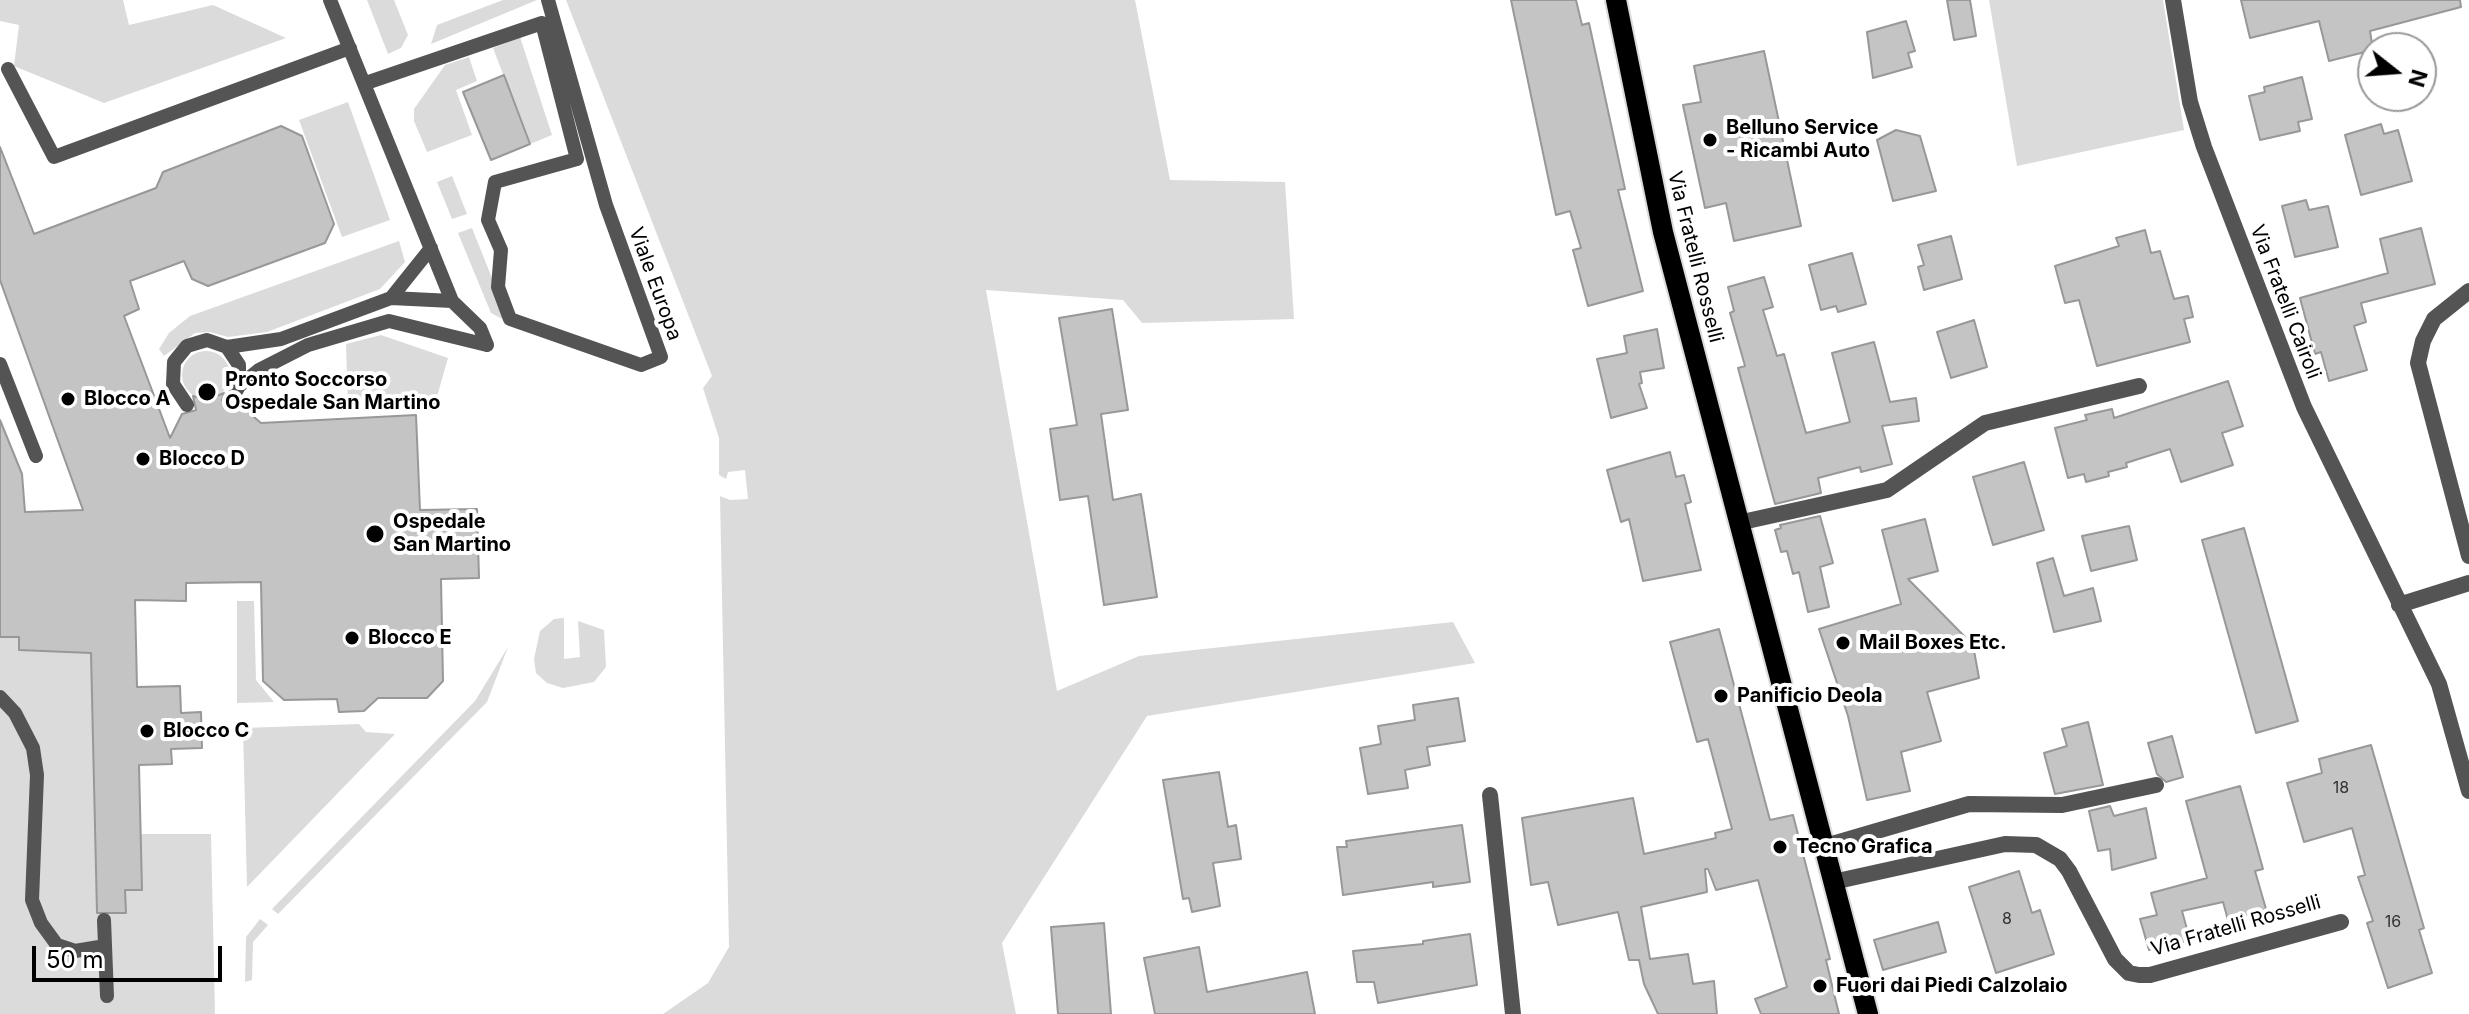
<!DOCTYPE html>
<html>
<head>
<meta charset="utf-8">
<style>
	body { margin:0 }
	#map { position:relative; width:2469px; height:1014px; overflow:hidden; background:#fff; font-family:Inter,sans-serif }
	canvas { display:block }
	.north { position:absolute; left:2357px; top:32px; width:80px; height:80px; box-sizing:border-box; background:#fff; border:2px solid #999; border-radius:50%; rotate:107deg; font-size:22px; font-weight:700; line-height:32px; text-align:center; color:#000 }
	.north::after { content:''; display:block; margin:auto; width:28px; height:36px; background:#000; clip-path:polygon(50% 0,100% 100%,50% 72%,0 100%) }
	.scale { position:absolute; left:32px; top:946px; width:190px; height:36px; box-sizing:border-box; border:4px solid #000; border-top:0; padding-left:10px; font-size:24px; line-height:28px; white-space:nowrap; color:#000; -webkit-text-stroke:6px #fff; paint-order:stroke }
</style>
</head>
<body>
<div id="map">
<canvas width="2469" height="1014"></canvas>
<div class="north">N</div>
<div class="scale">50 m</div>
</div>
<script>
const ctx = document.querySelector('canvas').getContext('2d');
ctx.lineJoin = 'round';
function fillPath(path, color) { ctx.fillStyle = color; ctx.fill(path, 'evenodd'); }
const poly = rows => new Path2D(rows.map(r => 'M' + r).join(''));
function strokePath(path, color, width, dash) { ctx.strokeStyle = color; ctx.lineWidth = width; ctx.lineCap = dash ? 'butt' : 'round'; ctx.setLineDash(dash || []); ctx.stroke(path); }
function drawText(font, color, halo, rows, align = 'center') {
  ctx.font = font + ' Inter,sans-serif'; ctx.lineWidth = 8; ctx.setLineDash([]); ctx.textBaseline = 'middle'; ctx.strokeStyle = halo; ctx.fillStyle = color; for (const [text, x, y, turn = 0] of rows) {
    ctx.save(); ctx.translate(x, y); ctx.rotate((+turn || 0) * Math.PI / 180); ctx.textAlign = isNaN(turn) ? turn : align; if (halo) ctx.strokeText(text, 0, 0); ctx.fillText(text, 0, 0); ctx.restore();
  }
}
fillPath(poly([
	[0,0,123,0,129,25,213,5,286,38,104,103,14,66,19,25,0,21],
	[367,0,394,0,408,35,401,48,388,54],
	[503,0,537,0,431,44,437,25],
	[566,0,1135,0,1170,180,1285,182,1294,319,1142,323,1123,300,986,290,1057,691,1139,656,1453,622,1475,663,1147,716,1002,943,1016,1014,663,1014,708,983,729,947,720,496,730,500,748,499,745,470,728,472,726,479,719,475,719,438,703,388,712,376],
	[1989,0,2163,0,2184,130,2017,166],
	[520,37,552,135,530,144,493,48],
	[469,57,477,81,456,90,472,135,427,152,414,121,414,109,445,65],
	[348,102,390,220,342,237,299,120],
	[452,176,467,214,452,219,437,182],
	[472,228,510,323,491,313,458,233],
	[399,241,405,262,380,289,267,332,228,337,210,332,195,333,164,356,159,349,169,333,190,316],
	[381,335,448,358,434,407,348,408,346,344],
	'182 375a24 24 0 1 1 48 0a24 24 0 1 1-48 0Z',
	[237,601,254,601,256,680,274,702,237,703],
	[564,618,564,659,580,657,578,621,604,630,606,667,594,682,563,688,547,683,536,673,534,659,540,631,554,619],
	[0,637,19,637,19,650,91,653,98,914,125,913,125,890,142,889,141,834,211,834,215,1014,0,1014],
	[508,647,487,702,278,914,272,909,475,701],
	[359,724,366,732,395,734,247,887,243,728],
	[260,919,268,925,253,942,252,980,245,982,246,937]
]), '#dbdbdb');
const building = poly([
	[1511,0,1576,0,1582,25,1589,23,1625,189,1618,190,1643,291,1588,306,1573,250,1581,248,1570,211,1556,215,1511,0],
	[1947,0,1970,0,1976,36,1954,40,1947,0],
	[2241,0,2460,0,2461,7,2370,31,2373,50,2329,61,2319,21,2250,38,2241,0],
	[1906,21,1915,51,1908,53,1912,67,1873,78,1867,32,1906,21],
	[1764,51,1801,226,1734,241,1726,203,1705,208,1683,105,1701,102,1694,66,1764,51],
	[504,75,530,144,491,160,463,92,504,75],
	[2302,77,2312,119,2298,122,2300,131,2260,140,2249,96,2265,92,2264,87,2302,77],
	[2381,124,2384,134,2398,130,2412,181,2361,195,2345,135,2381,124],
	[281,126,302,136,334,224,325,243,208,286,192,279,184,261,130,281,139,309,124,316,170,438,182,414,196,410,193,396,207,400,224,393,222,400,227,407,240,405,261,423,416,415,420,510,477,509,479,578,441,579,443,681,427,698,378,698,364,711,339,712,337,699,284,700,263,681,261,582,186,583,186,601,135,600,137,687,180,686,181,713,201,712,202,748,171,749,172,764,139,765,142,890,125,890,126,913,97,913,91,653,19,650,19,637,0,637,0,420,22,474,25,512,83,510,0,280,0,147,34,234,156,188,163,172,281,126],
	[1896,130,1920,136,1936,191,1893,201,1877,140,1896,130],
	[2306,200,2309,210,2328,206,2338,247,2295,257,2282,206,2306,200],
	[2421,228,2435,284,2361,303,2366,322,2354,326,2367,370,2329,381,2321,352,2315,354,2300,298,2388,273,2380,239,2421,228],
	[2145,230,2151,253,2160,251,2174,299,2188,296,2193,317,2184,319,2190,342,2097,366,2079,300,2065,303,2055,266,2119,246,2116,238,2145,230],
	[1951,236,1962,279,1924,290,1918,267,1924,265,1918,245,1951,236],
	[1852,253,1866,304,1838,312,1836,306,1821,310,1809,265,1852,253],
	[1764,277,1773,307,1763,310,1777,356,1784,354,1806,433,1850,422,1832,353,1874,342,1890,402,1916,398,1919,421,1882,426,1892,464,1861,472,1860,467,1818,478,1821,493,1775,504,1738,368,1745,366,1730,313,1734,311,1728,287,1764,277],
	[1112,309,1128,410,1101,414,1113,500,1141,494,1157,597,1104,605,1088,496,1060,500,1050,429,1077,425,1059,318,1112,309],
	[1974,320,1987,367,1951,378,1937,332,1974,320],
	[1657,329,1664,368,1640,372,1642,383,1639,384,1647,408,1611,418,1597,359,1627,353,1624,336,1657,329],
	[2228,381,2243,426,2222,433,2233,465,2181,482,2170,449,2126,463,2127,467,2108,472,2109,476,2086,482,2084,474,2068,478,2055,428,2087,420,2085,415,2112,409,2114,418,2228,381],
	[1670,452,1676,477,1684,475,1691,502,1685,504,1701,570,1643,581,1629,519,1621,522,1607,470,1670,452],
	[2024,462,2044,530,1993,545,1973,477,2024,462],
	[1820,516,1833,563,1820,567,1829,607,1808,612,1799,572,1793,574,1787,551,1781,552,1775,530,1781,528,1780,525,1820,516],
	[1925,519,1938,571,1908,579,1973,645,1979,678,1927,692,1941,741,1901,752,1910,791,1867,800,1848,716,1819,629,1901,604,1882,530,1925,519],
	[2129,526,2137,560,2091,571,2082,536,2129,526],
	[2244,528,2298,721,2256,733,2202,540,2244,528],
	[2053,558,2064,596,2093,588,2101,621,2054,632,2037,563,2053,558],
	[1719,629,1770,820,1793,815,1830,959,1826,960,1839,1014,1761,1014,1755,999,1787,987,1758,880,1716,890,1708,869,1705,869,1707,892,1641,907,1650,959,1688,954,1693,984,1714,981,1717,1014,1658,1014,1644,984,1639,960,1629,960,1618,912,1558,925,1548,882,1531,885,1522,818,1633,798,1644,854,1716,838,1715,833,1732,829,1708,739,1697,742,1670,642,1719,629],
	[1458,698,1465,741,1427,747,1430,765,1405,770,1408,788,1368,794,1360,748,1381,744,1378,726,1415,720,1413,705,1458,698],
	[2088,722,2103,785,2055,794,2044,753,2067,746,2062,729,2088,722],
	[2172,736,2183,777,2166,782,2157,774,2148,743,2172,736],
	[2371,745,2424,928,2419,930,2432,973,2388,988,2367,923,2373,921,2358,877,2365,875,2352,828,2304,842,2287,783,2322,773,2319,759,2371,745],
	[1219,772,1228,827,1236,825,1241,859,1213,863,1220,906,1192,912,1189,898,1183,899,1163,780,1219,772],
	[2240,786,2263,869,2255,871,2266,909,2228,920,2223,902,2182,911,2190,940,2149,950,2140,919,2157,915,2151,893,2207,878,2186,801,2240,786],
	[2110,806,2114,816,2146,808,2156,858,2112,870,2110,849,2098,851,2089,811,2110,806],
	[1462,825,1470,882,1433,887,1433,882,1343,895,1337,847,1347,847,1346,841,1462,825],
	[2019,871,2032,913,2040,910,2054,954,1996,973,1969,887,2019,871],
	[1938,922,1946,952,1883,970,1874,940,1938,922],
	[1104,923,1111,1014,1058,1014,1051,927,1104,923],
	[1470,934,1477,985,1378,1003,1374,982,1357,982,1353,951,1423,944,1423,941,1470,934],
	[1199,947,1207,992,1307,972,1315,1014,1155,1014,1144,958,1199,947]
]);
fillPath(building, '#c4c4c4');
strokePath(building, '#989898', 2);
const primary = poly([
	[1616,0,1663,232,1868,1014]
]);
strokePath(primary, '#dbdbdb', 24);
strokePath(poly([
	[330,0,452,301,480,328,487,345],
	[8,69,54,157,350,48],
	[366,83,542,23,577,159,495,182,488,220,501,250,498,287,510,319,641,365,661,357,606,205,548,0],
	[391,298,452,301],
	[227,347,281,339,391,298,431,248],
	[0,364,36,456],
	[239,386,259,370,308,345,389,321,487,345],
	[187,405,173,384,174,362,187,346,207,340,227,347,239,365,239,386,232,399],
	[0,697,15,713,33,748,37,775,32,900,41,923,57,945,75,951,105,946],
	[104,920,107,996]
]), '#545454', 14);
strokePath(poly([
	[2173,0,2190,102,2204,147,2304,407,2439,684,2469,791],
	[2469,291,2434,319,2423,341,2418,363,2469,556],
	[1738,523,1887,490,1985,423,2139,386],
	[2399,605,2469,583],
	[1490,795,1513,1014],
	[1822,847,1969,804,2062,805,2156,785],
	[1833,882,2005,844,2036,845,2060,859,2069,871,2115,959,2129,973,2139,975,2150,975,2341,922]
]), '#545454', 16);
strokePath(primary, '#000', 20);
for (const [x, y, r, color] of [
	[1710,140,8,"#000"],
	[207,392,10,"#000"],
	[68,399,8,"#000"],
	[143,459,8,"#000"],
	[375,534,10,"#000"],
	[352,638,8,"#000"],
	[1843,643,8,"#000"],
	[1721,696,8,"#000"],
	[147,731,8,"#000"],
	[1780,847,8,"#000"],
	[1820,986,8,"#000"]
]) { const dot = new Path2D(); dot.arc(x, y, r, 0, 2 * Math.PI); ctx.fillStyle = color; ctx.fill(dot); strokePath(dot, '#fff', 3); }
drawText('16px', '#313131', null, [
	["18",2341,788],
	["8",2007,919],
	["16",2393,922]
]);
drawText('bold 20px', '#000', '#fff', [
	["Belluno Service",1726,128],
	["- Ricambi Auto",1726,151],
	["Pronto Soccorso",225,380],
	["Ospedale San Martino",225,403],
	["Blocco A",84,399],
	["Blocco D",159,459],
	["Ospedale",393,522],
	["San Martino",393,545],
	["Blocco E",368,638],
	["Mail Boxes Etc.",1859,643],
	["Panificio Deola",1737,696],
	["Blocco C",163,731],
	["Tecno Grafica",1796,847],
	["Fuori dai Piedi Calzolaio",1836,986]
], 'left');
drawText('20px', '#000', '#fff', [
	["Via Fratelli Rosselli",1695,257,76],
	["Viale Europa",655,284,70],
	["Via Fratelli Cairoli",2285,302,69],
	["Via Fratelli Rosselli",2236,926,-16]
]);
</script>
</body>
</html>
